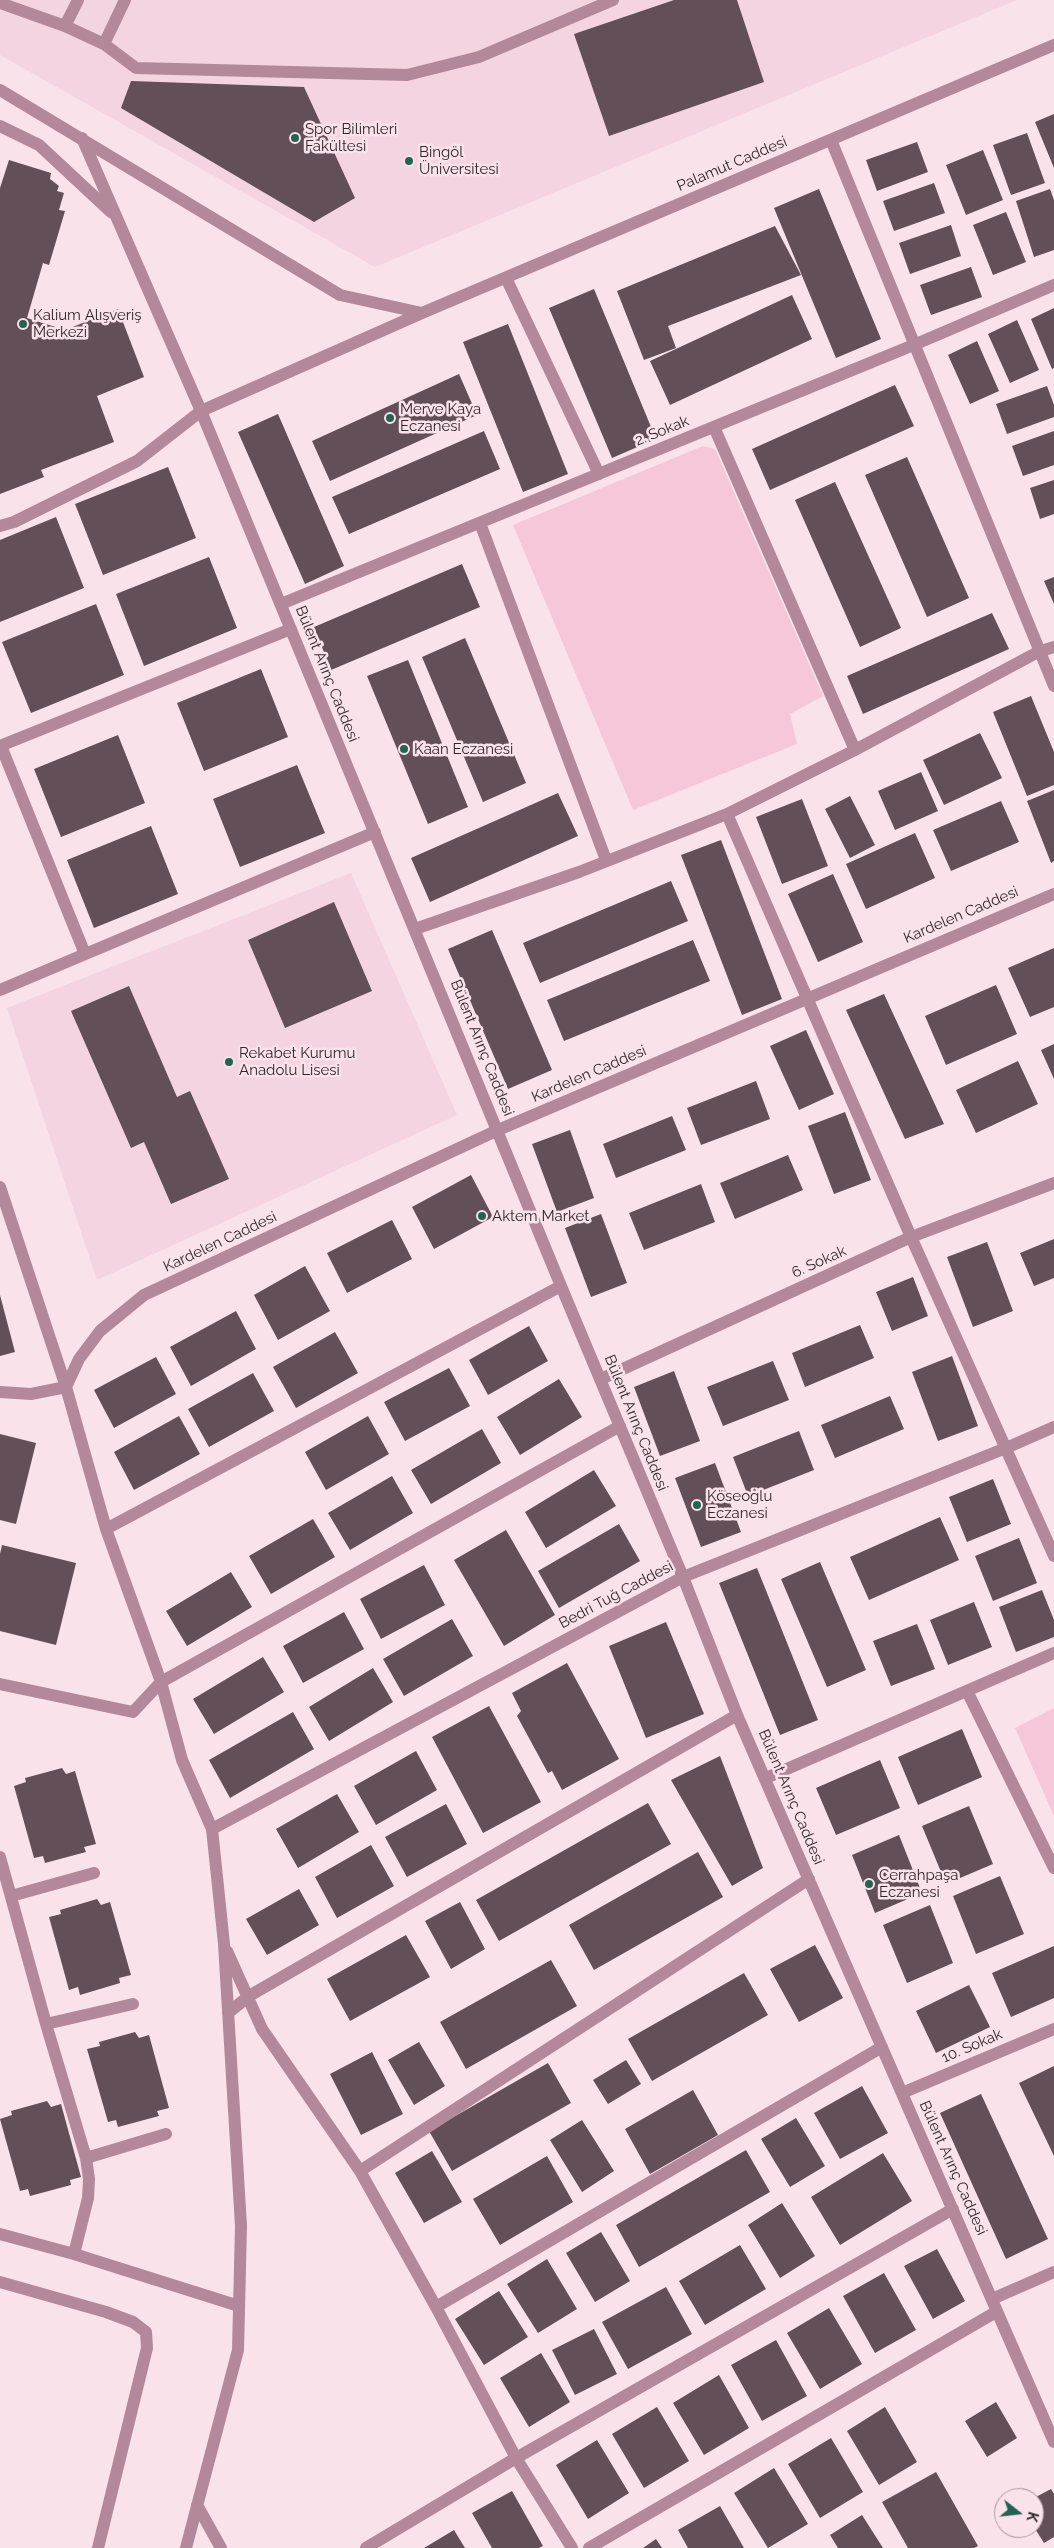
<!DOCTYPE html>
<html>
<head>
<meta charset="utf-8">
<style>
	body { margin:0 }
	#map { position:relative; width:1054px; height:2548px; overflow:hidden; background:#fae2eb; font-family:Raleway,sans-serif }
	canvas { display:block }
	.north { position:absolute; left:994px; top:2488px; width:50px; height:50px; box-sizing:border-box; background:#fae2eb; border:1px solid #a9989e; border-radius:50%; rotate:106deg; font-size:14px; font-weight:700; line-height:20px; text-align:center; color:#30282b }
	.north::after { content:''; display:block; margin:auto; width:18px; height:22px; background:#226352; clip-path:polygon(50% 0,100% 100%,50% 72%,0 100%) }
</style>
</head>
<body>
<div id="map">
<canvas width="1054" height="2548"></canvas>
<div class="north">K</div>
</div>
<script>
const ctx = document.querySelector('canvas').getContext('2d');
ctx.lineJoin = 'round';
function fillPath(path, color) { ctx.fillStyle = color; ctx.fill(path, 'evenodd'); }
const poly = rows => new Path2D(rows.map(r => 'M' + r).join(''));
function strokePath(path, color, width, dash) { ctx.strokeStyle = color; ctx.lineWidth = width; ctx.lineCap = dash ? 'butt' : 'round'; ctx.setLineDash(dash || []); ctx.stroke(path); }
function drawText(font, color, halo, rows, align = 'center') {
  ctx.font = font + ' Raleway,sans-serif'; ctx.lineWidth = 5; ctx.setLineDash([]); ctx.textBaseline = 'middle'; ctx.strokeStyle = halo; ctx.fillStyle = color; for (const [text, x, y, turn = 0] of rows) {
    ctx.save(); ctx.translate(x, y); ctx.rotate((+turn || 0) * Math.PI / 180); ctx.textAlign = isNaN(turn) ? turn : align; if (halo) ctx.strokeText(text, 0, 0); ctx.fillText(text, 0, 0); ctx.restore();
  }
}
fillPath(poly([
	[0,0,1017,0,375,267,0,55],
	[351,873,457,1115,97,1280,7,1008]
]), '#f3d4e0');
fillPath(poly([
	[703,446,715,449,823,696,790,714,797,744,633,810,513,525],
	[1054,1708,1054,1816,1015,1728]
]), '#f6c6d9');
fillPath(poly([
	[674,0,737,0,764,82,609,136,574,34],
	[131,81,304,87,355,198,314,222,121,108],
	[1054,114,1054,168,1035,122],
	[1027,133,1045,183,1011,195,993,145],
	[917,142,928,172,877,191,866,160],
	[983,150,1003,200,966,215,946,165],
	[9,160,51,173,50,179,59,186,57,191,64,193,59,210,65,211,49,265,43,263,27,318,65,330,118,309,144,377,97,396,114,442,41,470,44,477,0,494,0,188],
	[934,183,945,213,894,231,883,201],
	[819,189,881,339,836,358,774,208],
	[1050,189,1054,200,1054,250,1034,257,1016,201],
	[1006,212,1026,262,993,275,973,225],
	[951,225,961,256,910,274,899,243],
	[775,226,801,275,668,326,676,348,644,360,617,291],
	[971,267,982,297,931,315,920,285],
	[594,289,656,439,612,458,549,308],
	[792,295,812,339,670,405,650,361],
	[1054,308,1054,368,1052,369,1031,319],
	[1017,320,1039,370,1010,383,988,334],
	[508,324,568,474,523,492,463,342],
	[977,341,999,391,970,404,948,355],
	[459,374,477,415,330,481,312,441],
	[895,385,914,426,770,490,752,449],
	[1047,386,1054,405,1054,417,1007,434,996,404],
	[278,414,344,566,305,584,238,432],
	[484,431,500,469,349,534,332,497],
	[1054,431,1054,465,1023,476,1012,446],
	[907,457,969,598,927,617,865,475],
	[168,467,196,538,103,575,75,504],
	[1054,480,1054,514,1040,519,1030,488],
	[835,482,901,628,860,647,795,500],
	[56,517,84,588,0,622,0,540],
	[209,557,237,628,144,666,116,594],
	[462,564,480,607,331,670,314,627],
	[1054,577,1054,604,1044,581],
	[96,604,124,675,31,713,2,642],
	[992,613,1009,649,863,714,847,676],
	[465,638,526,783,483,802,422,657],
	[408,660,468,807,428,824,367,676],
	[261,669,288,737,204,771,177,703],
	[1031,696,1054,752,1054,785,1027,796,993,712],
	[980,733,1002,778,944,805,923,760],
	[118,735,145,803,61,837,34,769],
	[297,765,325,833,240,867,213,799],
	[921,772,938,811,895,830,878,791],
	[1054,790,1054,861,1051,863,1027,801],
	[558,793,578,836,430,902,411,858],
	[850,796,875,845,850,858,825,809],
	[802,799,828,866,782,884,756,817],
	[1001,801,1019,842,951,871,933,830],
	[151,826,178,894,94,928,67,860],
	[915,833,935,878,866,909,846,864],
	[721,840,782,999,742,1015,681,855],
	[833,874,863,942,818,962,788,894],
	[671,881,688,921,540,983,523,943],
	[334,902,372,991,285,1028,248,940],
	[492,930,552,1070,508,1089,448,949],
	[693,940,710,981,564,1041,547,1000],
	[1054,948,1054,1007,1030,1017,1008,968],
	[996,985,1017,1034,946,1065,925,1016],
	[129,986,177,1097,190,1091,229,1179,171,1204,144,1142,131,1148,71,1011],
	[884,994,944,1124,905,1139,846,1010],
	[806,1030,834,1094,799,1110,770,1046],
	[1054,1044,1054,1079,1041,1050],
	[1018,1061,1038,1104,976,1133,956,1090],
	[756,1081,770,1119,701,1145,687,1108],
	[845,1112,871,1180,834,1194,808,1126],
	[672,1116,686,1150,616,1178,603,1144],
	[570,1130,594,1198,557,1212,532,1144],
	[788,1155,803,1190,735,1219,720,1183],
	[471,1175,493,1217,434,1249,412,1207],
	[701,1184,715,1222,644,1250,629,1213],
	[601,1214,627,1283,591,1297,565,1228],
	[392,1220,412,1259,347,1293,327,1253],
	[1054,1239,1054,1278,1034,1286,1020,1253],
	[987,1242,1013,1311,973,1327,947,1257],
	[305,1266,330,1311,278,1340,254,1295],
	[913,1277,928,1316,892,1331,876,1292],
	[0,1295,15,1352,0,1356],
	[236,1311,256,1349,191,1386,170,1347],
	[860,1325,874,1358,805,1387,792,1353],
	[529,1326,548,1361,488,1395,469,1360],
	[335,1332,358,1373,296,1408,273,1367],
	[952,1356,978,1426,938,1441,912,1372],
	[156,1357,176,1394,114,1428,94,1390],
	[773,1361,789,1400,723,1426,707,1387],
	[449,1368,470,1406,405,1441,384,1402],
	[674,1371,700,1441,660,1456,634,1387],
	[253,1373,274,1411,209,1447,188,1409],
	[559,1379,582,1417,520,1455,497,1417],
	[890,1396,904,1429,835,1458,821,1425],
	[179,1416,200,1454,134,1490,114,1452],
	[368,1416,389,1454,326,1490,305,1452],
	[482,1429,501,1463,431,1504,411,1470],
	[799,1431,814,1470,748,1496,733,1457],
	[0,1434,36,1443,16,1524,0,1520],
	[715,1463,741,1532,701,1547,675,1478],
	[594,1470,616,1506,546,1548,525,1512],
	[392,1476,413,1513,350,1550,328,1513],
	[993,1479,1011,1524,967,1542,949,1497],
	[940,1517,959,1560,869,1600,850,1557],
	[313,1519,335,1557,271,1594,249,1556],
	[619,1524,640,1561,559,1608,538,1571],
	[506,1530,555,1615,504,1646,454,1560],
	[1019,1538,1037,1583,993,1601,975,1556],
	[2,1545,76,1563,56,1645,0,1631,0,1554],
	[820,1562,866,1670,827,1687,781,1579],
	[424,1565,445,1605,381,1639,360,1599],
	[757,1568,818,1720,780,1735,719,1583],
	[231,1572,252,1607,187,1646,166,1611],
	[1042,1590,1054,1620,1054,1637,1016,1652,999,1607],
	[974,1602,992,1647,948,1665,930,1620],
	[344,1612,364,1649,303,1683,283,1646],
	[452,1619,473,1656,404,1696,383,1659],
	[666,1622,704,1714,646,1738,609,1646],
	[917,1624,935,1669,891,1686,873,1641],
	[263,1657,284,1692,214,1734,193,1699],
	[567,1663,619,1759,562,1790,552,1771,548,1773,517,1716,521,1711,512,1693],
	[373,1668,393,1702,329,1741,309,1707],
	[489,1706,541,1802,483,1833,432,1737],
	[293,1712,314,1749,230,1798,209,1760],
	[962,1729,982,1777,918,1805,898,1757],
	[416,1751,437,1790,376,1825,354,1786],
	[720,1756,763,1868,732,1886,671,1780],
	[880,1760,900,1808,836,1835,816,1788],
	[62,1768,66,1774,75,1771,96,1844,84,1847,86,1852,45,1863,43,1856,34,1858,14,1786,26,1782,25,1778],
	[337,1794,359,1832,298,1868,276,1829],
	[648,1803,671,1844,499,1941,476,1900],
	[446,1804,467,1844,407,1877,385,1837],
	[969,1806,993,1864,946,1884,922,1826],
	[899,1835,922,1893,875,1913,852,1855],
	[371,1845,394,1886,337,1918,315,1877],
	[698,1852,723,1897,594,1970,569,1925],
	[1000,1876,1024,1934,976,1954,953,1896],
	[299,1889,319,1925,267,1955,246,1919],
	[97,1899,101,1905,110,1902,131,1975,119,1978,120,1983,80,1995,78,1987,69,1990,49,1917,61,1914,60,1910],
	[460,1902,485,1949,451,1969,425,1921],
	[930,1905,953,1963,907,1983,883,1925],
	[406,1935,430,1977,350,2021,327,1979],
	[815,1945,843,1998,799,2022,770,1969],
	[1054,1946,1054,1998,1011,2017,992,1973],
	[551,1960,577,2006,466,2069,440,2022],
	[744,1973,768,2015,652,2081,628,2039],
	[969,1985,990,2027,936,2053,916,2011],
	[135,2032,139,2038,149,2035,169,2108,157,2111,159,2116,118,2127,116,2120,108,2122,87,2049,100,2046,99,2042],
	[419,2042,445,2086,414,2105,388,2060],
	[372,2052,403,2114,361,2135,330,2074],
	[626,2060,641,2084,608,2104,593,2080],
	[548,2063,571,2103,452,2171,429,2131],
	[1054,2066,1054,2156,1019,2083],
	[862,2086,888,2133,840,2159,814,2113],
	[693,2090,718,2135,650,2174,625,2129],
	[981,2094,1048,2239,1006,2259,940,2113],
	[47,2101,51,2107,61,2104,81,2177,70,2180,71,2185,30,2196,28,2189,20,2191,0,2119,12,2115,11,2111],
	[796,2118,825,2166,790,2187,761,2139],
	[582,2120,614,2171,582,2192,550,2140],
	[746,2150,770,2192,639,2267,616,2225],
	[432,2151,462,2202,424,2223,395,2173],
	[883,2153,912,2201,840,2245,811,2197],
	[547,2156,573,2202,500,2245,473,2199],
	[782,2203,815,2256,780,2278,748,2225],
	[601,2232,630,2281,595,2302,566,2253],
	[740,2245,766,2289,705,2325,679,2281],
	[937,2249,965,2301,933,2319,904,2266],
	[547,2259,577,2309,538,2333,507,2284],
	[884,2273,916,2330,875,2353,843,2296],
	[666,2287,692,2334,628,2369,602,2322],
	[499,2291,528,2337,484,2365,455,2319],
	[829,2308,862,2364,820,2389,787,2333],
	[594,2329,617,2374,575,2395,552,2350],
	[776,2340,807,2396,762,2421,731,2365],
	[541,2353,570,2402,529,2427,500,2378],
	[719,2375,749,2428,704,2455,673,2403],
	[996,2402,1017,2438,987,2457,965,2421],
	[657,2407,689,2461,644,2488,612,2434],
	[885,2407,917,2462,879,2485,847,2431],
	[831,2438,863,2492,820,2518,788,2464],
	[597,2440,629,2493,588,2519,556,2465],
	[774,2468,808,2524,768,2548,734,2493],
	[936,2472,978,2546,974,2548,908,2548,882,2502],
	[1051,2489,1054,2494,1054,2537,1044,2543,1034,2527,1034,2498],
	[512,2491,543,2546,539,2548,492,2548,472,2513],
	[720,2506,744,2548,688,2548,678,2530],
	[862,2515,883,2548,838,2548,830,2535],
	[454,2530,465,2548,424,2548],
	[656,2539,662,2548,643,2548]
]), '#624f57');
strokePath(poly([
	[0,3,65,26,104,44,136,68,407,75,479,57,613,0],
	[65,26,78,0],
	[104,44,125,0],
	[0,90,340,295,422,313],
	[0,126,39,145,111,212],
	[82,138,201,411,561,1286,683,1577,737,1715,1054,2442],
	[831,140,1054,686],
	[506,278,599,474],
	[714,427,855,750],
	[480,523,606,860],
	[0,526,14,522,137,461,201,411,422,313,1054,45],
	[281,604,916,344,1054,285],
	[0,746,291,629],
	[1,746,85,954],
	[727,814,911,1237,1054,1556],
	[415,929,579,872,727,814,855,750,1038,652,1054,647],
	[0,990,375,832],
	[0,1187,66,1387,106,1529,161,1682,182,1760,212,1829,224,1944,241,2226,238,2350,186,2548],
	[601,1379,911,1237,1054,1183],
	[0,1392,31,1394,66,1387,79,1359,100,1331,144,1295,498,1130,1054,894],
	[106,1529,561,1286],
	[0,1684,133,1712,161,1682,620,1426],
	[967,1691,1054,1868],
	[766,1778,1054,1653],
	[212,1829,683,1577,1006,1448,1054,1427],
	[0,1857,46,2024,86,2158,89,2179,88,2198,74,2254],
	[11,1896,94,1873],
	[227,1951,262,2029,360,2171,436,2307,516,2458,572,2548],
	[228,2013,249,1996,737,1715],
	[46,2024,133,2004],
	[902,2093,1054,2029],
	[86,2158,166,2134],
	[360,2171,809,1879],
	[0,2234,74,2254,239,2306],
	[0,2282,106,2312,133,2322,146,2332,147,2348,98,2548],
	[992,2299,1054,2272],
	[436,2307,882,2047],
	[197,2505,221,2548],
	[366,2548,516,2458,953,2209],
	[589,2548,996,2312]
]), '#b3889a', 12);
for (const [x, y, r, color] of [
	[295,138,5,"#226352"],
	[409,161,5,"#226352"],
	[23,324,5,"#226352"],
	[390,418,5,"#226352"],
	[404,749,5,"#226352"],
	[229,1062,5,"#226352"],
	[482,1216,5,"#226352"],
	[697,1505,5,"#226352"],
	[869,1884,5,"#226352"]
]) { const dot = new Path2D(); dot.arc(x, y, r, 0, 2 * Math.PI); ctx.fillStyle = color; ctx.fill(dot); strokePath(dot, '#fae2eb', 2); }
drawText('15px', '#30282b', '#fae2eb', [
	["Spor Bilimleri",305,129],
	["Fakültesi",305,146],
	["Bingöl",419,152],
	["Üniversitesi",419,169],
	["Kalium Alışveriş",33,315],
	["Merkezi",33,332],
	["Merve Kaya",400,409],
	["Eczanesi",400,426],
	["Kaan Eczanesi",414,749],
	["Rekabet Kurumu",239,1053],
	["Anadolu Lisesi",239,1070],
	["Aktem Market",492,1216],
	["Köseoğlu",707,1496],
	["Eczanesi",707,1513],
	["Cerrahpaşa",879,1875],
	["Eczanesi",879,1892]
], 'left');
drawText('15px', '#30282b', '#fae2eb', [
	["Palamut Caddesi",732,164,-23],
	["2. Sokak",662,431,-22],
	["Bülent Arınç Caddesi",327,674,68],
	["Kardelen Caddesi",961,915,-23],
	["Bülent Arınç Caddesi",482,1048,68],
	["Kardelen Caddesi",589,1074,-23],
	["Kardelen Caddesi",220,1242,-25],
	["6. Sokak",819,1262,-24],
	["Bülent Arınç Caddesi",636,1423,68],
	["Bedri Tuğ Caddesi",616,1595,-28],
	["Bülent Arınç Caddesi",791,1797,67],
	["10. Sokak",972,2046,-23],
	["Bülent Arınç Caddesi",953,2168,66]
]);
</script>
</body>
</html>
